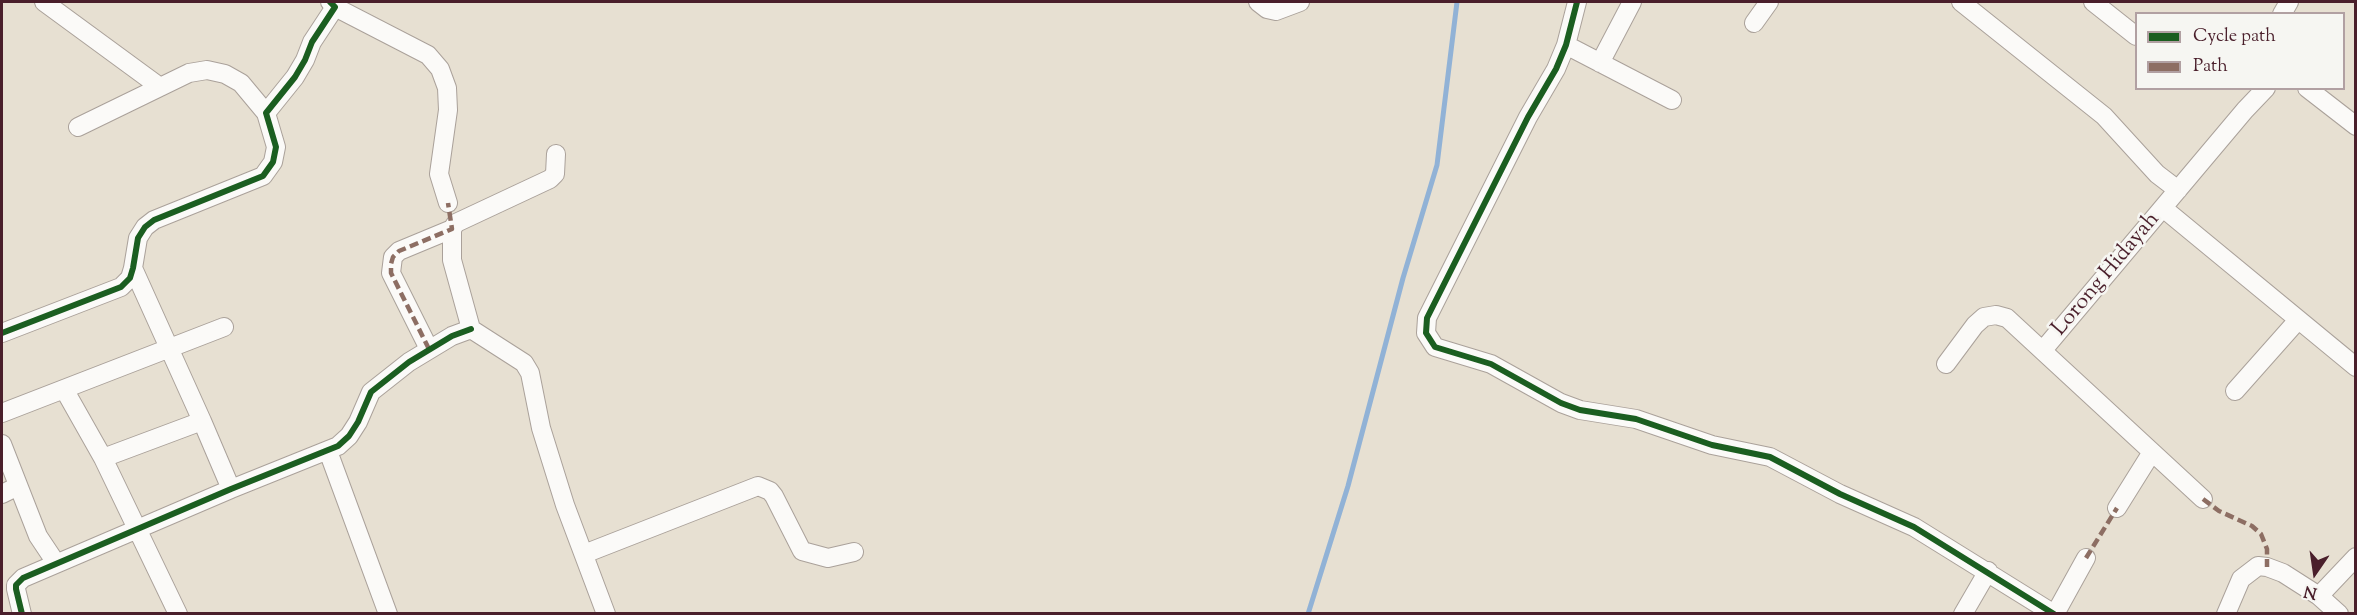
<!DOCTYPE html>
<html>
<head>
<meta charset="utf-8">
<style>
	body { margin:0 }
	#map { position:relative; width:2357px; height:615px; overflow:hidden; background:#e7e0d2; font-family:"Sorts Mill Goudy",serif }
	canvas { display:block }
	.frame { position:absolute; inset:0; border:3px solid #4a1f2b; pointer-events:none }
	.legend { position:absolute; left:2135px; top:12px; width:210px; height:78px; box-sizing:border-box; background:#f6f6f2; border:2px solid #b1a0a2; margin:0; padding:8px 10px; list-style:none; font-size:18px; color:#4a1f2b }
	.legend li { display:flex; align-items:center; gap:12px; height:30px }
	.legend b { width:30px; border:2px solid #b1a0a2 }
	.north { position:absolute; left:2285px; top:543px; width:60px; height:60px; -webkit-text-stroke:4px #f6f6f2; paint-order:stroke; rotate:193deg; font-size:16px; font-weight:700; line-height:24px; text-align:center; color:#4a1f2b }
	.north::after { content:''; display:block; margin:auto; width:21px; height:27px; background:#4a1f2b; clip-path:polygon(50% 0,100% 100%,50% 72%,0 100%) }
</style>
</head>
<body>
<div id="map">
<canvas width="2357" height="615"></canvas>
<div class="frame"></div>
<ul class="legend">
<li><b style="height:8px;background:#1b5e20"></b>Cycle path</li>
<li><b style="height:8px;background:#8d6e63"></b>Path</li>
</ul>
<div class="north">N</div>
</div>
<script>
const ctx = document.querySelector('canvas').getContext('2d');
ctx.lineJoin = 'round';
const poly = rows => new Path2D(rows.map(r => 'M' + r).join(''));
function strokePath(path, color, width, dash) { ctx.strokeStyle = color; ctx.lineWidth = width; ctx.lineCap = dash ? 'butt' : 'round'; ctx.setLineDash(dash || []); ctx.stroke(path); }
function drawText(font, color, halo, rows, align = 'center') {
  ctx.font = font + ' "Sorts Mill Goudy",serif'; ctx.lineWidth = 5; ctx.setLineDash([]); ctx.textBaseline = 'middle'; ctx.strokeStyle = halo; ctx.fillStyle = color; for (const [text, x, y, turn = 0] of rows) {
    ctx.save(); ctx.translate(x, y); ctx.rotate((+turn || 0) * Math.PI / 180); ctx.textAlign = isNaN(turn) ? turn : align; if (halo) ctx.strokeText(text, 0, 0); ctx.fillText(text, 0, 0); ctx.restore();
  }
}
strokePath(poly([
	[1308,614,1348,486,1403,278,1437,165,1457,2]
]), '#91b2d6', 5);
const minor = poly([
	[44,2,160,87],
	[1258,2,1267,9,1276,11,1300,2],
	[1577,2,1566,45,1556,69,1528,117,1427,318,1426,333,1435,347,1491,364,1561,403,1580,410,1636,419,1712,445,1770,457,1840,494,1914,527,2054,614],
	[1961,2,2104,116,2157,174,2178,190],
	[2093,2,2136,36],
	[335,7,428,55,440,69,447,88,448,110,439,174,448,203],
	[2282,14,2289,2],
	[1754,23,1769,2],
	[1566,45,1672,100],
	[1600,63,1632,2],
	[2307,88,2356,126],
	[78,127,189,73,207,70,225,74,241,83,266,113],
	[2163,208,2356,367],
	[452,229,452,260,471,329,524,363,530,373,541,428,565,505,606,614],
	[133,268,202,421],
	[2,333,121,287,130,278,133,268,138,238,145,227,154,220,263,176,273,162,276,147,266,113,295,77,305,60,312,42,335,7,330,2],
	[429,349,391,273,393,257,399,251,452,229,456,223,550,179,555,174,556,154],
	[2043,350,2245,110,2266,88],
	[1946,364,1975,325,1984,317,1996,315,2007,318,2203,499],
	[64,389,103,458],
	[2235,391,2298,320],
	[2,413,224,327],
	[2,444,38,536,56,563],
	[328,451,388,614],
	[2,494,18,486],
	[2117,508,2152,452],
	[584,554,758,486,770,491,774,496,802,551,828,558,854,552],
	[2319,596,2356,557],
	[22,614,16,589,16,585,23,578,231,489,338,446,349,436,358,422,371,392,409,362,452,336,471,329],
	[178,614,103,458,202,421,231,489],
	[1963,614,1988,571],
	[2055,614,2086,558],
	[2226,614,2241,579,2258,566,2267,567,2283,573,2319,596,2339,614]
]);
strokePath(minor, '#aaa19a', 20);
strokePath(minor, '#fbfaf8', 18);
strokePath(poly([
	[429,349,391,273,391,264,393,257,399,251,452,229,448,203],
	[2203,499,2219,511,2252,526,2261,534,2267,549,2267,567],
	[2086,558,2117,508]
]), '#8d6e63', 4.5, [9, 4.5]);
strokePath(poly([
	[1577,2,1566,45,1556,69,1528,117,1427,318,1426,333,1435,347,1491,364,1561,403,1580,410,1636,419,1712,445,1770,457,1840,494,1914,527,2054,614],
	[2,333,121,287,130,278,133,268,138,238,145,227,154,220,263,176,273,162,276,147,266,113,295,77,305,60,312,42,335,7,330,2],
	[22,614,16,589,16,585,23,578,231,489,338,446,349,436,358,422,371,392,409,362,452,336,471,329]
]), '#1b5e20', 6);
drawText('22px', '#4a1f2b', '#f6f6f2', [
	["Lorong Hidayah",2107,275,-50]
]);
</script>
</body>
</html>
